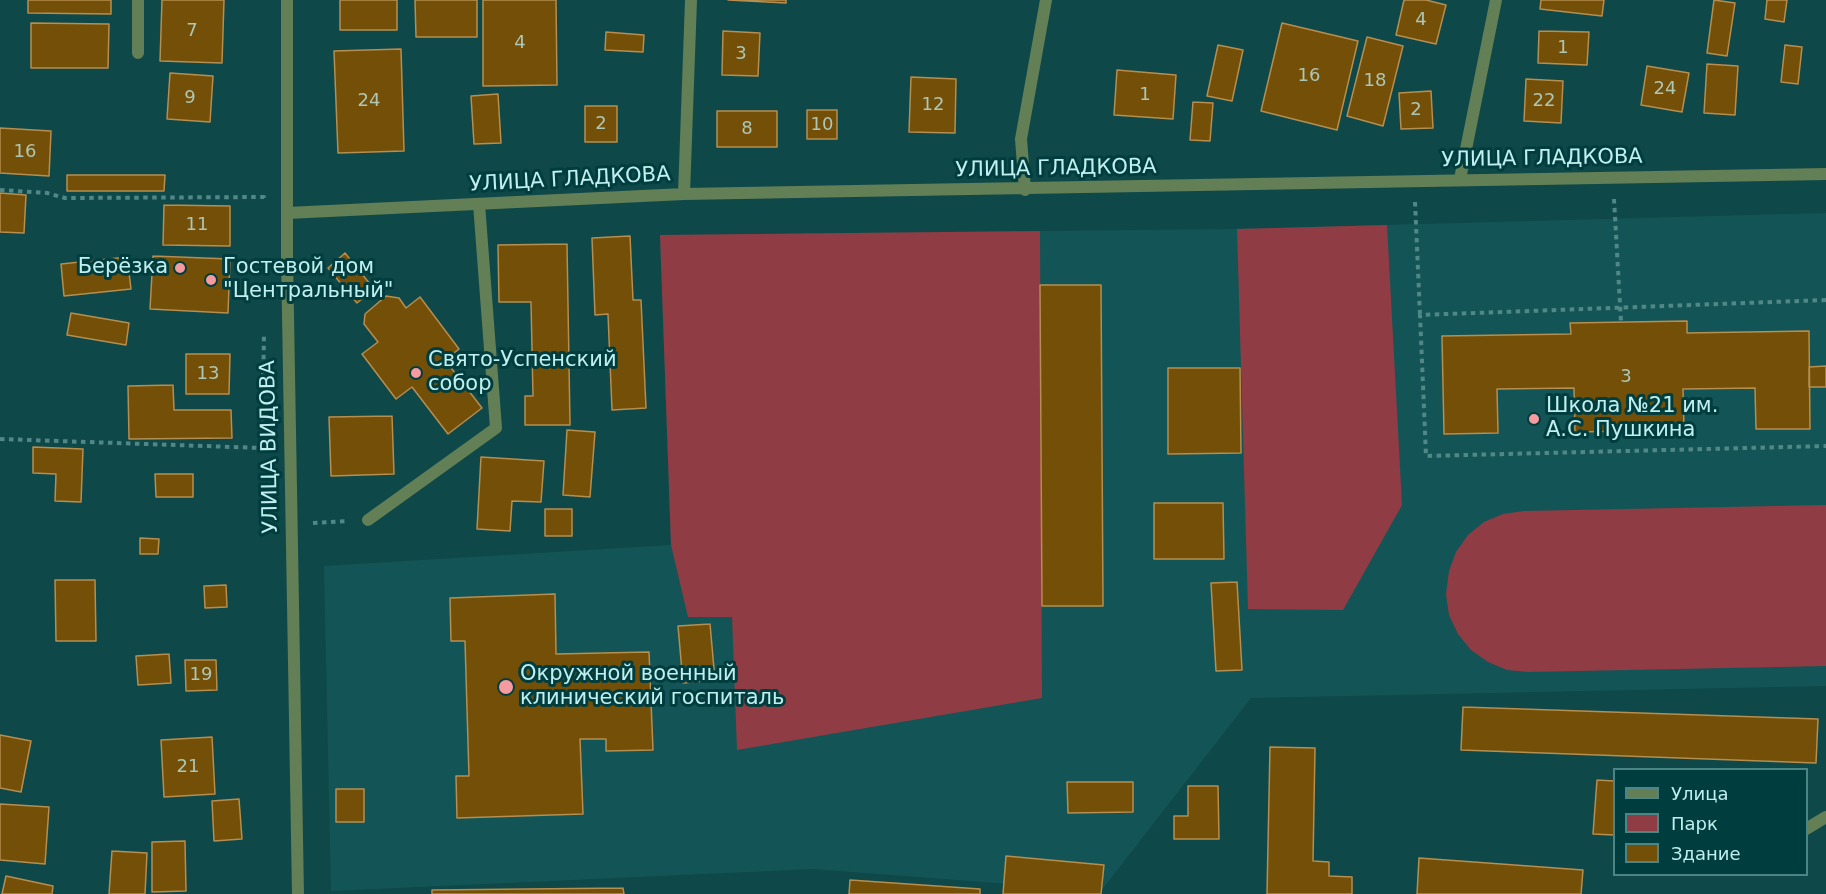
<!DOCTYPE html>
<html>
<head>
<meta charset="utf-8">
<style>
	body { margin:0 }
	#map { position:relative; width:1826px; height:894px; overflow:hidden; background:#0f4849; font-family:"DejaVu Sans",sans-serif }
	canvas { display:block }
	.legend { position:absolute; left:1613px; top:768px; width:195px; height:108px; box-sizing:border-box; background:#003d3e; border:2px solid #4d8484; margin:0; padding:8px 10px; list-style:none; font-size:18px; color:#c1eeee }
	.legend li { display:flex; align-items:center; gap:12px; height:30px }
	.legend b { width:30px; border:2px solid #4d8484 }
</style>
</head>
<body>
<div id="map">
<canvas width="1826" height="894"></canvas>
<ul class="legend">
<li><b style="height:8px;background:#627f56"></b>Улица</li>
<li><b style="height:16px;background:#903c44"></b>Парк</li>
<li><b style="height:16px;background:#734f08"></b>Здание</li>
</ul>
</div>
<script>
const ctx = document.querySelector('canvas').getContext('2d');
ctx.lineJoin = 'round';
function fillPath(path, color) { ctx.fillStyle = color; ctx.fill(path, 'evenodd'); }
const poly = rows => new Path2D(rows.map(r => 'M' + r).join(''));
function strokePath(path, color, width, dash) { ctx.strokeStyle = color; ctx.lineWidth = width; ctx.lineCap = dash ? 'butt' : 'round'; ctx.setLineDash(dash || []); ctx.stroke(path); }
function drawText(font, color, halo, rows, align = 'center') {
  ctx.font = font + ' "DejaVu Sans",sans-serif'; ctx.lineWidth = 6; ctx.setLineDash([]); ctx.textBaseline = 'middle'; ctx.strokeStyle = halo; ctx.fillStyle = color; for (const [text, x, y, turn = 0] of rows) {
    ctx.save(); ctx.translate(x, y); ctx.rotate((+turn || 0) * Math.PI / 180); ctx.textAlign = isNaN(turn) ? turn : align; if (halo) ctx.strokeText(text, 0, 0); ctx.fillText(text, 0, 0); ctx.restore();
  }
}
fillPath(poly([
	[1826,213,1826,686,1251,698,1101,891,813,869,331,891,324,566,671,545,660,235,1237,229]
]), '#135556');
fillPath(poly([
	[1387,225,1402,505,1343,610,1248,609,1237,229],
	[1040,231,1042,698,737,750,732,617,688,617,671,545,660,235],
	[1826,505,1826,666,1528,672,1507,670,1488,662,1471,650,1458,634,1449,615,1446,594,1449,571,1456,552,1468,535,1484,522,1503,514,1524,511]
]), '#903c44');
const building = poly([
	[28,0,111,0,111,14,28,13,28,0],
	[162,0,224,0,222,63,160,61,162,0],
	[340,0,397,0,397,30,340,30,340,0],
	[415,0,477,0,477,37,416,37,415,0],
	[483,0,556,0,557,85,483,86,483,0],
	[728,0,786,0,786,3,728,0],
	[1404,0,1426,0,1446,5,1436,44,1396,35,1404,0],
	[1541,0,1604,0,1602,16,1540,9,1541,0],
	[1714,0,1735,3,1727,56,1707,53,1714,0],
	[1767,0,1787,0,1784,22,1765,19,1767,0],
	[31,23,109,24,108,68,31,68,31,23],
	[1282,23,1358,41,1337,130,1261,111,1282,23],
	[723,31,760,33,758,76,722,75,723,31],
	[1539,31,1589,32,1587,65,1538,63,1539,31],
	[606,32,644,35,643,52,605,50,606,32],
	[1367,37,1403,46,1383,126,1347,116,1367,37],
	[1218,45,1243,50,1232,101,1207,96,1218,45],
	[1785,45,1802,47,1798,84,1781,82,1785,45],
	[401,49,404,151,338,153,334,51,401,49],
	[1707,64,1738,66,1735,115,1704,113,1707,64],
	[1647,66,1689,73,1682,112,1641,105,1647,66],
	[1117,70,1176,75,1173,119,1114,115,1117,70],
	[170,73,213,76,210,122,167,119,170,73],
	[911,77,956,79,955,133,909,132,911,77],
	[1526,79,1563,81,1561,123,1524,121,1526,79],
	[1431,91,1433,128,1401,129,1399,93,1431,91],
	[498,94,501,143,474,144,471,96,498,94],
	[1193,102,1213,103,1210,141,1190,140,1193,102],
	[585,106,617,106,617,142,585,142,585,106],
	[807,110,837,110,837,139,807,139,807,110],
	[717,111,777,111,777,147,717,147,717,111],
	[0,128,51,131,49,176,0,173,0,128],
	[67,175,165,175,164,191,67,191,67,175],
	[0,193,26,195,24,233,0,232,0,193],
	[164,205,230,206,230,246,163,245,164,205],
	[630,236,633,300,641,300,646,408,612,410,608,314,595,315,592,238,630,236],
	[567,244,570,425,525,425,525,396,533,396,531,302,499,302,498,245,567,244],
	[345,253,374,289,357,303,328,268,345,253],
	[153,256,230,259,228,313,150,309,153,256],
	[127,257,131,289,64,296,61,264,127,257],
	[1040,285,1101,285,1103,606,1042,606,1040,285],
	[386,296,399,298,406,308,420,297,459,349,445,360,482,408,448,434,412,387,396,399,362,354,378,342,364,324,365,314,386,296],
	[71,313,129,323,126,345,67,335,71,313],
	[1687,321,1687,333,1809,331,1810,429,1756,429,1755,388,1683,389,1684,430,1575,432,1574,388,1497,389,1498,433,1444,434,1442,336,1571,334,1570,323,1687,321],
	[186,354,230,354,229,394,186,394,186,354],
	[1826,366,1826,387,1809,387,1809,367,1826,366],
	[1168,368,1240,368,1241,453,1168,454,1168,368],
	[173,385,174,410,231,410,232,438,129,439,128,386,173,385],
	[392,416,394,474,331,476,329,417,392,416],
	[567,430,595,432,590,497,563,495,567,430],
	[33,447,83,449,81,502,55,501,56,474,33,473,33,447],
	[481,457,544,461,541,502,512,501,510,531,477,529,481,457],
	[155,474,193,474,193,497,156,497,155,474],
	[1154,503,1223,503,1224,559,1154,559,1154,503],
	[545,509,572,509,572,536,545,536,545,509],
	[140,538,159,539,158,554,140,554,140,538],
	[55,580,95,580,96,641,56,641,55,580],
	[1237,582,1242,670,1216,671,1211,583,1237,582],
	[226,585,227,607,205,608,204,586,226,585],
	[555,594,556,654,649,652,653,750,606,751,606,739,580,739,583,814,457,818,456,776,469,776,465,641,451,641,450,598,555,594],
	[710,624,715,680,683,683,678,626,710,624],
	[169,654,171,683,138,685,136,656,169,654],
	[185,660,216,660,217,690,186,691,185,660],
	[1463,707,1818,719,1816,763,1461,750,1463,707],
	[0,735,31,741,21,792,0,788,0,735],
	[212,737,215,794,164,797,161,740,212,737],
	[1270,747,1315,748,1313,861,1329,862,1329,876,1352,877,1352,894,1267,894,1270,747],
	[1597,780,1614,781,1614,835,1593,834,1597,780],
	[1067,782,1133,782,1133,812,1068,813,1067,782],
	[1188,786,1218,786,1219,839,1174,839,1174,816,1188,816,1188,786],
	[336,789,364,789,364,822,336,822,336,789],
	[239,799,242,839,214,841,212,801,239,799],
	[0,804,49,807,45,864,0,860,0,804],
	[185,841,186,891,152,892,152,842,185,841],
	[112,851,147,853,145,894,109,894,112,851],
	[1006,856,1104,865,1101,894,1003,894,1006,856],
	[1419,858,1583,870,1581,894,1417,894,1419,858],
	[6,876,53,886,52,894,2,894,6,876],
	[850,880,980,889,980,894,849,894,850,880],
	[623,888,624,894,432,894,432,890,623,888]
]);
fillPath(building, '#734f08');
strokePath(building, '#b68e50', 1.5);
strokePath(poly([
	[0,190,47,193,65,198,264,197,264,200],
	[1614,199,1621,322],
	[1415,202,1420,315],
	[1826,300,1420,315,1426,456,1826,446],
	[0,439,262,448,264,333],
	[313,523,347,521]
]), '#528787', 4, [4.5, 4.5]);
strokePath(poly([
	[138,0,138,53],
	[368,520,496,428,479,204],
	[1806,829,1826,817]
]), '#627f56', 12);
strokePath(poly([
	[1460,179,1496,0],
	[1025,190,1021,139,1046,0],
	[684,194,691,0],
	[287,213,684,194,1826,174]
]), '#627f56', 12);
strokePath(poly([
	[287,0,287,257,298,894]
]), '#627f56', 12);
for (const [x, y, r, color] of [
	[180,268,6,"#f59b9f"],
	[211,280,6,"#f59b9f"],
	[416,373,6,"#f59b9f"],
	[1534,419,6,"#f59b9f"],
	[506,687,8,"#f59b9f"]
]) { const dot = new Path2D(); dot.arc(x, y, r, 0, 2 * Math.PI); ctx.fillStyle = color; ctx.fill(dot); strokePath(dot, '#003d3e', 2); }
drawText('18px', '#aec6b4', null, [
	["4",1421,20],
	["7",192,31],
	["4",520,43],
	["1",1563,48],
	["3",741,54],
	["16",1309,76],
	["18",1375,81],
	["24",1665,89],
	["1",1145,95],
	["9",190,98],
	["24",369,101],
	["22",1544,101],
	["12",933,105],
	["2",1416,110],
	["2",601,124],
	["10",822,125],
	["8",747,129],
	["16",25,152],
	["11",197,225],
	["13",208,374],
	["3",1626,377],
	["19",201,675],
	["21",188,767]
]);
drawText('21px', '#c1eeee', '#003d3e', [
	["УЛИЦА ГЛАДКОВА",1542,159,-1],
	["УЛИЦА ГЛАДКОВА",1056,169,-1],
	["УЛИЦА ГЛАДКОВА",570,180,-3],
	["УЛИЦА ВИДОВА",270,447,-91]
]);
drawText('21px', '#c1eeee', '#003d3e', [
	["Берёзка",168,268,"right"],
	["Гостевой дом",223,268],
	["\"Центральный\"",223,292],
	["Свято-Успенский",428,361],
	["собор",428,385],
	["Школа №21 им.",1546,407],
	["А.С. Пушкина",1546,431],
	["Окружной военный",520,675],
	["клинический госпиталь",520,699]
], 'left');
</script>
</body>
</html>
